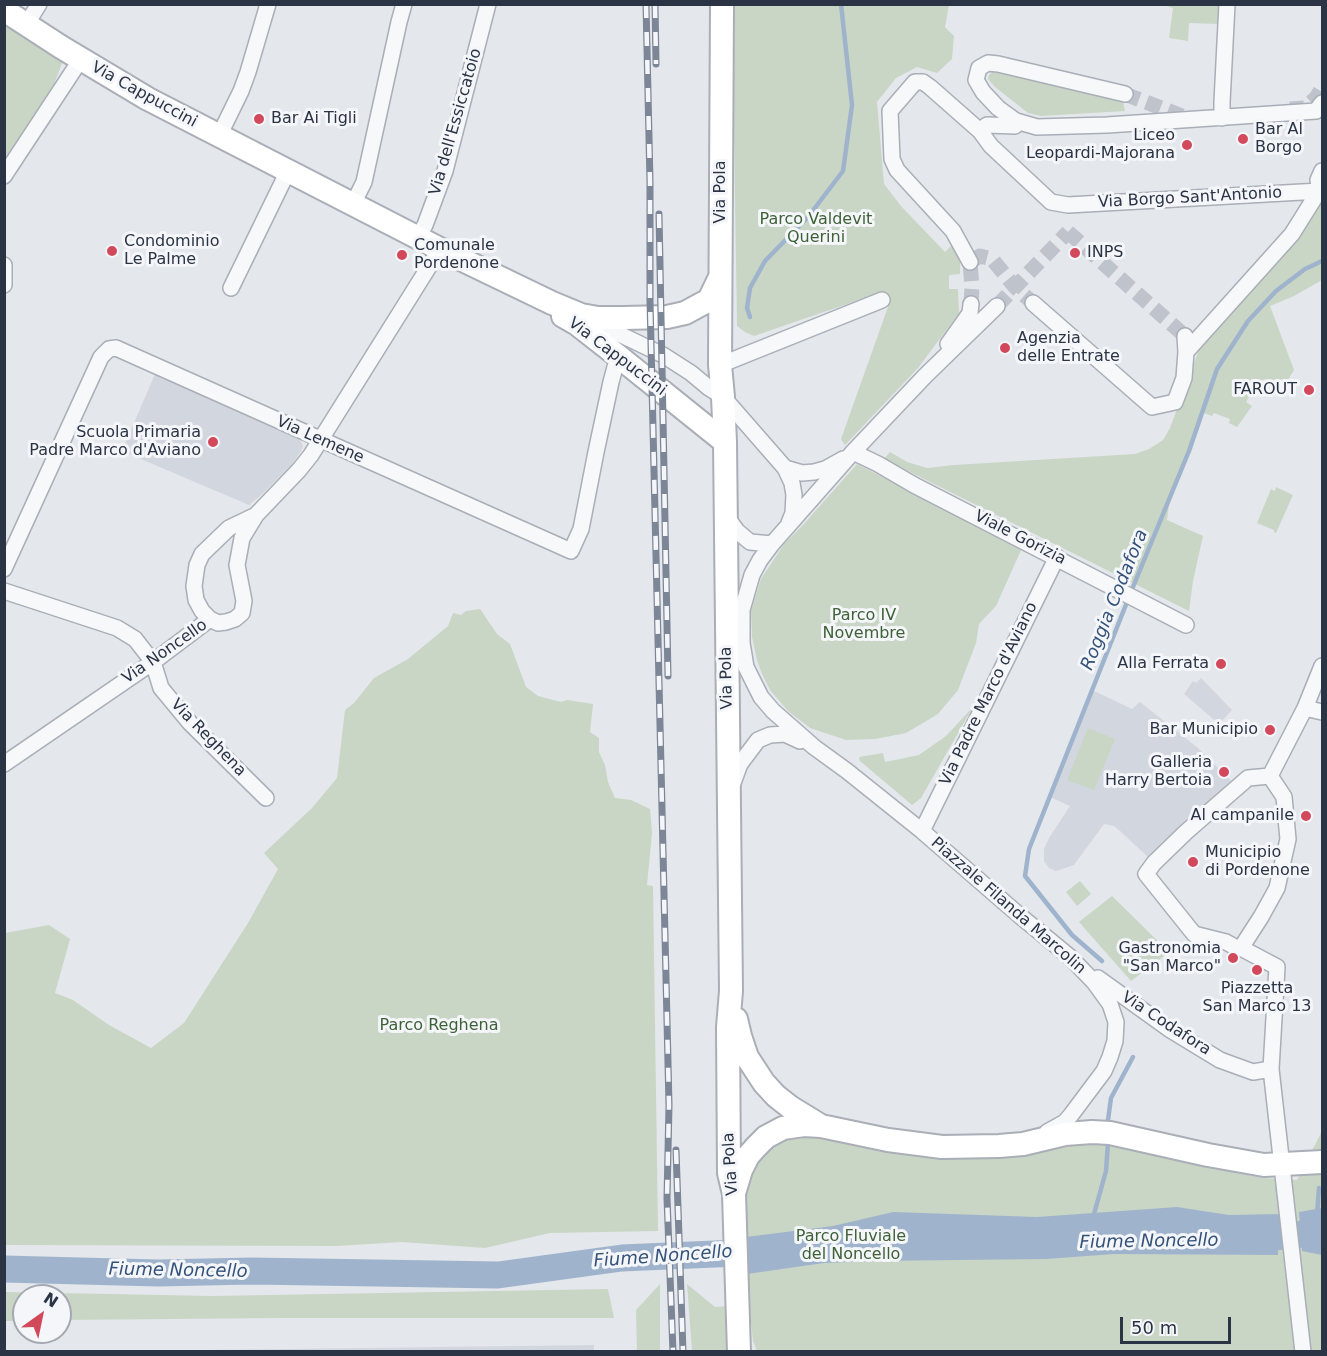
<!DOCTYPE html>
<html>
<head>
<meta charset="utf-8">
<style>
	body { margin:0 }
	#map { position:relative; width:1327px; height:1356px; overflow:hidden; background:#e4e7ec; font-family:"DejaVu Sans",sans-serif }
	canvas { display:block }
	.frame { position:absolute; inset:0; border:6px solid #2b3445; pointer-events:none }
	.north { position:absolute; left:12px; top:1284px; width:60px; height:60px; box-sizing:border-box; background:#f4f6f9; border:2px solid #a4a8b1; border-radius:50%; rotate:33deg; font-size:16px; font-weight:700; line-height:24px; text-align:center; color:#2b3445 }
	.north::after { content:''; display:block; margin:auto; width:21px; height:27px; background:#d1495b; clip-path:polygon(50% 0,100% 100%,50% 72%,0 100%) }
	.scale { position:absolute; left:1120px; top:1317px; width:111px; height:27px; box-sizing:border-box; border:3px solid #2b3445; border-top:0; padding-left:8px; font-size:18px; line-height:21px; white-space:nowrap; color:#2b3445; -webkit-text-stroke:4px #f4f6f9; paint-order:stroke }
</style>
</head>
<body>
<div id="map">
<canvas width="1327" height="1356"></canvas>
<div class="frame"></div>
<div class="north">N</div>
<div class="scale">50 m</div>
</div>
<script>
const ctx = document.querySelector('canvas').getContext('2d');
ctx.lineJoin = 'round';
function fillPath(path, color) { ctx.fillStyle = color; ctx.fill(path, 'evenodd'); }
const poly = rows => new Path2D(rows.map(r => 'M' + r).join(''));
function strokePath(path, color, width, dash) { ctx.strokeStyle = color; ctx.lineWidth = width; ctx.lineCap = dash ? 'butt' : 'round'; ctx.setLineDash(dash || []); ctx.stroke(path); }
function drawText(font, color, halo, rows, align = 'center') {
  ctx.font = font + ' "DejaVu Sans",sans-serif'; ctx.lineWidth = 6; ctx.setLineDash([]); ctx.textBaseline = 'middle'; ctx.strokeStyle = halo; ctx.fillStyle = color; for (const [text, x, y, turn = 0] of rows) {
    ctx.save(); ctx.translate(x, y); ctx.rotate((+turn || 0) * Math.PI / 180); ctx.textAlign = isNaN(turn) ? turn : align; if (halo) ctx.strokeText(text, 0, 0); ctx.fillText(text, 0, 0); ctx.restore();
  }
}
fillPath(poly([
	[155,374,299,438,303,446,301,451,292,464,261,495,249,505,122,451],
	[1201,678,1232,710,1219,724,1184,694,1193,681,1196,683],
	[1092,690,1132,709,1140,702,1198,748,1232,782,1162,843,1149,858,1120,831,1114,826,1104,824,1074,865,1056,871,1049,868,1044,861,1044,849,1049,838,1070,806,1050,797],
	[594,1345,594,1352,138,1351,365,1348]
]), '#d2d6de');
fillPath(poly([
	[732,5,949,5,945,27,954,36,952,59,937,73,917,67,896,78,877,102,884,184,901,206,945,252,954,243,960,255,960,274,949,275,949,289,958,289,959,313,918,368,845,445,841,439,888,307,882,292,754,336,745,332,737,326],
	[1163,5,1219,5,1218,24,1189,23,1188,41,1169,38,1173,8],
	[5,16,65,55,52,90,5,164],
	[993,71,1003,72,1123,101,1125,111,1041,116,1028,113,995,87,988,79,989,75],
	[1322,196,1322,280,1294,296,1270,306,1294,370,1283,388,1265,379,1257,382,1246,402,1252,406,1237,427,1229,423,1230,419,1214,413,1212,416,1204,413,1169,505,1167,520,1203,536,1193,581,1189,611,884,459,890,452,907,462,927,468,954,465,1135,454,1149,449,1163,440,1170,428,1199,350,1212,330],
	[857,464,1022,548,996,606,979,624,976,643,958,690,938,714,906,733,875,739,846,740,810,728,788,711,770,690,762,674,757,660,752,637,751,611,761,579,784,544,803,525],
	[1276,487,1293,495,1276,533,1274,532,1274,530,1257,523,1271,489,1275,491],
	[480,609,497,634,510,644,526,687,538,696,561,702,567,700,593,704,590,732,599,738,599,752,605,765,608,782,615,798,631,800,650,809,652,833,647,885,653,886,658,1231,550,1233,485,1248,402,1242,337,1246,5,1245,5,933,49,925,70,939,55,993,73,1000,109,1025,151,1048,184,1023,248,923,278,869,264,853,312,808,337,778,345,710,354,703,374,678,408,659,448,626,453,613,461,615,466,611],
	[973,707,921,798,912,805,860,761,859,757,883,753,885,762,919,755,946,736],
	[1088,728,1115,739,1094,790,1067,780],
	[1080,881,1091,894,1077,906,1066,892],
	[1112,896,1169,952,1131,981,1079,922],
	[1322,1131,1322,1351,757,1351,753,1341,748,1294,745,1196,747,1177,770,1143,791,1135,1078,1141,1115,1147,1262,1178,1297,1180],
	[660,1284,660,1351,637,1351,636,1310],
	[687,1284,715,1307,728,1306,730,1351,692,1351],
	[608,1289,614,1318,281,1318,60,1320,60,1296,24,1296,24,1321,5,1321,5,1292,213,1296]
]), '#c9d6c5');
fillPath(poly([
	[1177,1207,1229,1215,1280,1214,1278,1255,1114,1254,1046,1259,869,1261,824,1263,747,1274,746,1237,833,1226,893,1212,1037,1217],
	[1322,1208,1322,1255,1302,1251,1299,1212]
]), '#9fb4cc');
strokePath(poly([
	[750,317,747,308,750,288,765,261,808,217,843,171,852,105,841,4],
	[1102,961,1072,935,1025,876,1029,849,1133,587,1189,451,1217,369,1248,321,1276,291,1305,269,1322,261],
	[1108,1120,1111,1098,1133,1057],
	[1317,1215,1319,1188],
	[1094,1219,1094,1214,1106,1171,1108,1143]
]), '#9fb4cc', 4.5);
strokePath(poly([
	[1243,1240,1315,1233,1322,1234],
	[4,1269,158,1273,252,1271,498,1275,622,1258,761,1252]
]), '#9fb4cc', 27);
strokePath(poly([
	[1125,94,1182,116],
	[1290,109,1304,108,1316,98,1322,88],
	[1068,232,1185,336],
	[971,304,972,287,970,262,980,256,992,259,1015,287,1033,303],
	[997,306,1068,232]
]), '#bfc3cb', 15, [15, 8]);
const street = poly([
	[26,25,39,4],
	[1125,94,998,64,988,63,979,68,976,80,983,92,998,108,1016,121,1037,127,1107,125,1316,111,1322,103],
	[1222,118,1222,102,1227,4],
	[1015,126,987,125,980,131,991,146,1051,202,1068,205,1320,191],
	[219,136,241,91,248,72,268,4],
	[4,176,81,59],
	[1320,191,1318,180,1322,171],
	[353,204,364,182,399,22,404,4],
	[418,237,425,225,445,171,488,4],
	[970,262,953,231,897,170,892,159,890,111,915,82,923,82,930,87,980,131],
	[4,265,4,285],
	[231,288,288,171],
	[1033,303,1152,407,1175,402,1184,378,1186,352,1185,336],
	[997,306,925,376,853,452,772,544,760,560,752,575,742,610,742,643,746,667,761,697,773,711,814,747,847,771,922,831,1019,915,1070,957,1094,982,1110,1004,1116,1022,1115,1041,1110,1057,1104,1071,1071,1115,1065,1122,1047,1132],
	[590,320,663,355,691,373,709,388,723,397,785,468,792,483,794,495,793,513,789,523],
	[948,344,970,313,971,304],
	[1186,352,1292,234,1322,186],
	[720,365,882,300],
	[853,452,878,464,914,485,1186,625],
	[785,468,802,473,814,472,825,469,843,459],
	[256,515,229,528,202,554,197,565,194,586,196,600,202,611,210,619,218,623,226,622,235,619,242,613,244,601,237,565,242,538,256,515,299,470,311,455,440,249],
	[727,517,737,531,750,542,772,544],
	[4,569,101,357,109,349,116,348,571,551,581,529,596,452,611,382,618,356],
	[4,591,117,628,135,639,153,662,161,688,190,723,266,798],
	[1305,708,1322,712],
	[4,764,153,662,210,619],
	[1270,776,1284,797,1288,839,1277,888,1261,917,1241,948,1277,967,1271,1069,1303,1352],
	[1270,776,1305,708,1322,666],
	[733,783,740,764,758,740,770,735,785,734,800,741],
	[922,831,1057,557],
	[1241,948,1235,947,1226,942,1194,934,1146,874,1154,863,1186,832,1248,778,1270,776],
	[1098,978,1169,1029,1220,1060,1253,1072,1271,1069]
]);
const secondary = poly([
	[722,4,720,365,723,397,725,442,731,991,728,1027,729,1173,734,1194,739,1352],
	[4,10,61,47,148,99,440,249,552,303,581,315,598,318,624,318,667,317,685,313,709,300,720,277],
	[563,316,577,324,618,356,725,442],
	[736,1019,740,1036,747,1057,764,1083,776,1096,790,1107,821,1126],
	[735,1190,741,1170,748,1156,756,1147,766,1137,783,1128,804,1125,821,1126,888,1140,942,1147,999,1146,1023,1144,1065,1134,1092,1132,1110,1133,1208,1155,1264,1165,1322,1162]
]);
strokePath(street, '#a9aeb7', 18);
strokePath(secondary, '#a9aeb7', 26);
strokePath(street, '#f7f8fa', 15);
strokePath(secondary, '#fff', 22);
const rail = poly([
	[646,4,650,182,650,301,669,1105,667,1198,673,1352],
	[655,4,656,64],
	[659,214,668,676],
	[676,1150,683,1352]
]);
strokePath(rail, '#7d8696', 7);
strokePath(rail, '#f4f6f9', 4.5, [14]);
for (const [x, y, r, color] of [
	[259,119,6,"#d1495b"],
	[1243,139,6,"#d1495b"],
	[1187,145,6,"#d1495b"],
	[112,251,6,"#d1495b"],
	[1075,253,6,"#d1495b"],
	[402,255,6,"#d1495b"],
	[1005,348,6,"#d1495b"],
	[1309,390,6,"#d1495b"],
	[213,442,6,"#d1495b"],
	[1221,664,6,"#d1495b"],
	[1270,730,6,"#d1495b"],
	[1224,772,6,"#d1495b"],
	[1306,816,6,"#d1495b"],
	[1193,862,6,"#d1495b"],
	[1233,958,6,"#d1495b"],
	[1257,970,6,"#d1495b"]
]) { const dot = new Path2D(); dot.arc(x, y, r, 0, 2 * Math.PI); ctx.fillStyle = color; ctx.fill(dot); strokePath(dot, '#f4f6f9', 2); }
drawText('16px', '#2b3445', '#f4f6f9', [
	["Via Cappuccini",144,95,29],
	["Via dell'Essiccatoio",456,122,-74],
	["Via Pola",721,192,-90],
	["Via Borgo Sant'Antonio",1190,198,-3],
	["Via Cappuccini",617,357,37],
	["Via Lemene",320,440,24],
	["Viale Gorizia",1020,538,27],
	["Via Noncello",165,652,-35],
	["Via Pola",727,678,-91],
	["Via Padre Marco d'Aviano",989,694,-64],
	["Via Reghena",208,738,46],
	["Piazzale Filanda Marcolin",1008,906,41],
	["Via Codafora",1166,1024,33],
	["Via Pola",731,1164,-94]
]);
drawText('16px', '#2b3445', '#f4f6f9', [
	["Bar Ai Tigli",271,119,"left"],
	["Bar Al",1255,130,"left"],
	["Borgo",1255,148,"left"],
	["Liceo",1175,136],
	["Leopardi-Majorana",1175,154],
	["Condominio",124,242,"left"],
	["Le Palme",124,260,"left"],
	["Comunale",414,246,"left"],
	["Pordenone",414,264,"left"],
	["INPS",1087,253,"left"],
	["Agenzia",1017,339,"left"],
	["delle Entrate",1017,357,"left"],
	["FAROUT",1297,390],
	["Scuola Primaria",201,433],
	["Padre Marco d'Aviano",201,451],
	["Alla Ferrata",1209,664],
	["Bar Municipio",1258,730],
	["Galleria",1212,763],
	["Harry Bertoia",1212,781],
	["Al campanile",1294,816],
	["Municipio",1205,853,"left"],
	["di Pordenone",1205,871,"left"],
	["Gastronomia",1221,949],
	["\"San Marco\"",1221,967],
	["Piazzetta",1257,989,"center"],
	["San Marco 13",1257,1007,"center"]
], 'right');
drawText('16px', '#3f6138', '#f4f6f9', [
	["Parco Valdevit",816,220],
	["Querini",816,238],
	["Parco IV",864,616],
	["Novembre",864,634],
	["Parco Reghena",439,1026],
	["Parco Fluviale",851,1237],
	["del Noncello",851,1255]
]);
drawText('italic 18px', '#34527a', '#f4f6f9', [
	["Roggia Codafora",1115,600,-68],
	["Fiume Noncello",1149,1242,-1],
	["Fiume Noncello",663,1257,-4],
	["Fiume Noncello",178,1271,1]
]);
</script>
</body>
</html>
